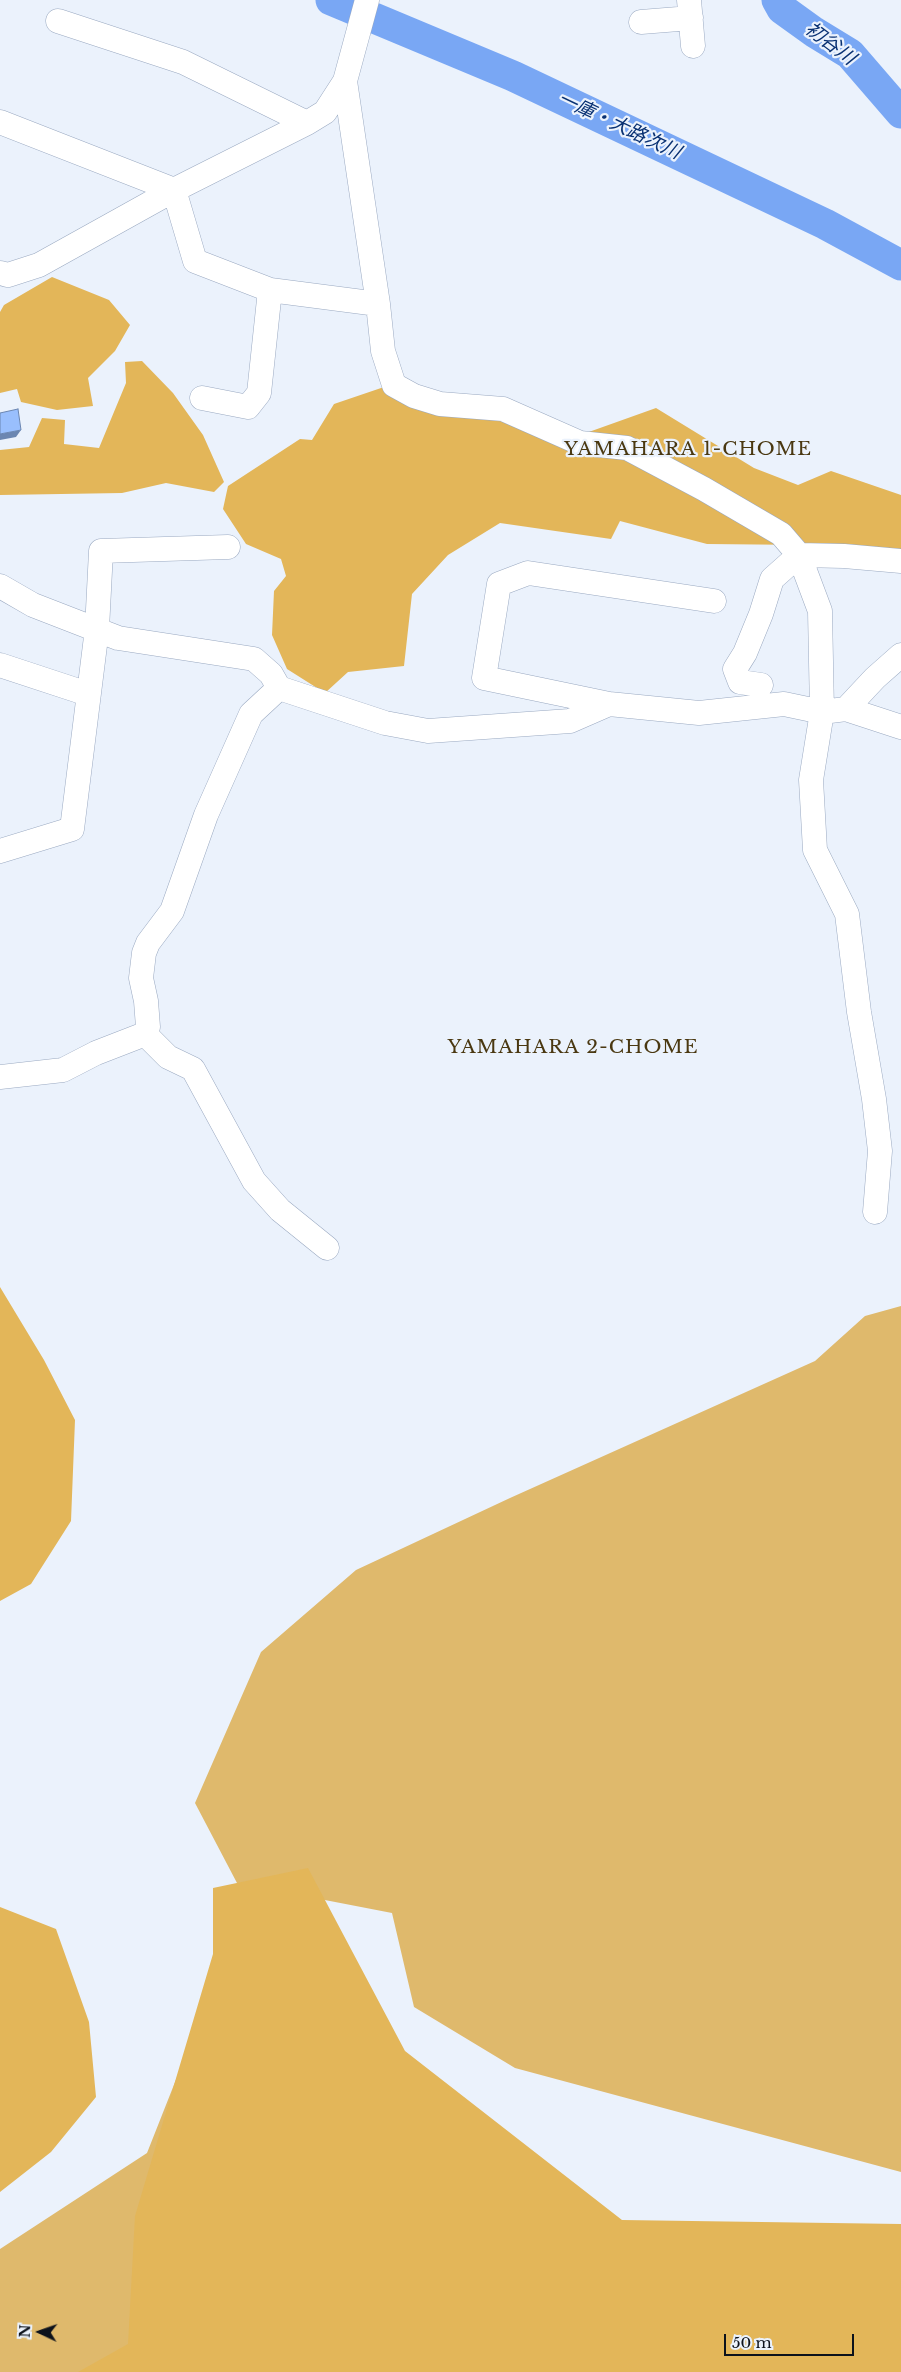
<!DOCTYPE html>
<html>
<head>
<meta charset="utf-8">
<style>
	body { margin:0 }
	#map { position:relative; width:901px; height:2372px; overflow:hidden; background:#ebf2fc; font-family:"Libre Baskerville",serif }
	canvas { display:block }
	.north { position:absolute; left:15px; top:2307px; width:50px; height:50px; -webkit-text-stroke:4px #ebf2fc; paint-order:stroke; rotate:273deg; font-size:14px; font-weight:700; line-height:20px; text-align:center; color:#0d121b }
	.north::after { content:''; display:block; margin:auto; width:18px; height:22px; background:#0d121b; clip-path:polygon(50% 0,100% 100%,50% 72%,0 100%) }
	.scale { position:absolute; left:724px; top:2334px; width:130px; height:22px; box-sizing:border-box; border:2px solid #0d121b; border-top:0; padding-left:6px; font-size:15px; line-height:18px; white-space:nowrap; color:#0d121b; -webkit-text-stroke:4px #ebf2fc; paint-order:stroke }
</style>
</head>
<body>
<div id="map">
<canvas width="901" height="2372"></canvas>
<div class="north">N</div>
<div class="scale">50 m</div>
</div>
<script>
const ctx = document.querySelector('canvas').getContext('2d');
ctx.lineJoin = 'round';
function fillPath(path, color) { ctx.fillStyle = color; ctx.fill(path, 'evenodd'); }
const poly = rows => new Path2D(rows.map(r => 'M' + r).join(''));
function strokePath(path, color, width, dash) { ctx.strokeStyle = color; ctx.lineWidth = width; ctx.lineCap = dash ? 'butt' : 'round'; ctx.setLineDash(dash || []); ctx.stroke(path); }
function drawText(font, color, halo, rows, align = 'center') {
  ctx.font = font + ' "Libre Baskerville","Noto Sans JP",serif'; ctx.lineWidth = 4.5; ctx.setLineDash([]); ctx.textBaseline = 'middle'; ctx.strokeStyle = halo; ctx.fillStyle = color; for (const [text, x, y, turn = 0] of rows) {
    ctx.save(); ctx.translate(x, y); ctx.rotate((+turn || 0) * Math.PI / 180); ctx.textAlign = isNaN(turn) ? turn : align; if (halo) ctx.strokeText(text, 0, 0); ctx.fillText(text, 0, 0); ctx.restore();
  }
}
fillPath(poly([
	[901,1306,901,2172,515,2068,414,2007,392,1913,237,1883,195,1803,261,1652,356,1570,510,1498,815,1361,865,1316],
	[196,2029,143,2372,0,2372,0,2249,147,2153]
]), '#dfb96c');
fillPath(poly([
	[52,277,109,300,130,325,115,351,88,378,93,406,57,410,21,402,17,389,0,393,0,312,4,305],
	[142,361,173,393,203,435,224,482,214,492,166,483,122,493,0,495,0,450,29,447,42,418,65,420,64,444,99,448,126,383,125,362],
	[384,387,494,414,558,443,656,408,754,468,798,485,831,471,901,495,901,553,808,545,707,544,620,521,611,539,500,523,448,555,412,594,404,666,348,672,325,693,287,669,272,635,274,591,286,576,281,559,246,544,223,509,228,486,300,439,312,440,334,404],
	[0,1287,44,1360,75,1420,71,1521,31,1584,0,1601],
	[308,1868,405,2051,622,2220,901,2224,901,2372,78,2372,128,2344,135,2216,213,1954,213,1888],
	[0,1907,56,1929,89,2022,96,2097,51,2152,0,2192]
]), '#e3b659');
strokePath(poly([
	[331,0,513,76,825,224,901,265],
	[777,0,782,9,814,32,850,54,901,113]
]), '#79a7f4', 31);
const minor = poly([
	[689,0,693,46],
	[58,21,183,62,307,123],
	[641,22,691,18],
	[345,81,378,304,383,351,394,385,414,396,440,404,503,409,580,443,627,448,704,489,781,534,799,555,844,556,901,561],
	[0,122,174,190,195,261,270,290,378,304],
	[0,273,8,275,39,265,174,190,307,123,325,112,345,81,367,0],
	[202,398,248,407,259,393,270,290],
	[0,586,33,605,118,638,254,659,271,674,279,688,385,723,428,731,570,721,609,704,699,713,784,704,822,712,846,709,901,727],
	[0,665,88,694],
	[761,685,740,682,735,669,745,653,761,614,772,579,799,555,820,611,822,712,811,780,815,850,847,914,859,1012,874,1099,880,1151,875,1212],
	[609,704,484,678,499,584,528,573,714,601],
	[846,709,875,678,901,655],
	[0,851,72,829,97,629,101,551,228,547],
	[145,1034,168,1057,193,1069,254,1181,280,1210,327,1248],
	[0,1077,63,1070,96,1053,145,1034,148,1027,146,1001,141,978,144,953,148,943,172,911,206,815,251,714,279,688]
]);
strokePath(minor, '#9aa9c1', 25);
strokePath(minor, '#fff', 24);
fillPath(poly([
	[21,430,16,437,0,440,0,434]
]), '#6b86b1');
const building = poly([
	[18,409,21,430,0,434,0,413,18,409]
]);
fillPath(building, '#99bffd');
strokePath(building, '#6b86b1', 1);
drawText('italic 19px', '#093173', '#ebf2fc', [
	["初谷川",830,44,37],
	["一庫・大路次川",619,126,25]
]);
ctx.letterSpacing = '1px';
drawText('19px', '#4a3811', '#ebf2fc', [
	["YAMAHARA 1-CHOME",688,450],
	["YAMAHARA 2-CHOME",573,1048]
]);
ctx.letterSpacing = '0px';
</script>
</body>
</html>
